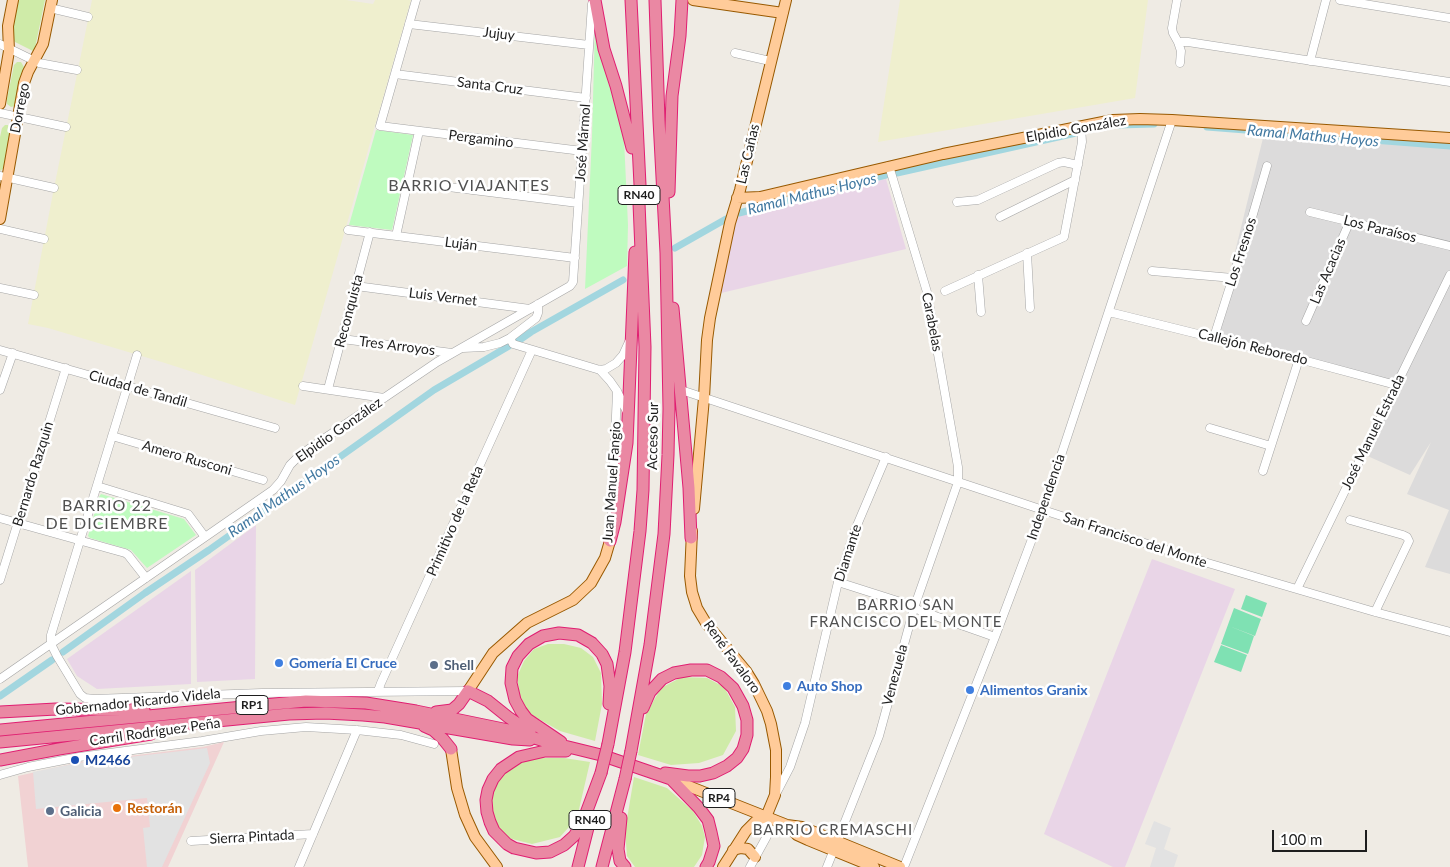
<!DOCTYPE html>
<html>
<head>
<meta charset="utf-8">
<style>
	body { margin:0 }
	#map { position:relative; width:1450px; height:867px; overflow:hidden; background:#efebe4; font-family:Lato,sans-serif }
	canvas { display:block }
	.scale { position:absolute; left:1272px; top:830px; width:95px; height:22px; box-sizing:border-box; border:2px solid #1e1e1e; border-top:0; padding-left:6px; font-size:15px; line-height:18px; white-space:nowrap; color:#1e1e1e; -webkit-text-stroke:4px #fff; paint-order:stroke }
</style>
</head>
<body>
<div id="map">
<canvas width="1450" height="867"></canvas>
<div class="scale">100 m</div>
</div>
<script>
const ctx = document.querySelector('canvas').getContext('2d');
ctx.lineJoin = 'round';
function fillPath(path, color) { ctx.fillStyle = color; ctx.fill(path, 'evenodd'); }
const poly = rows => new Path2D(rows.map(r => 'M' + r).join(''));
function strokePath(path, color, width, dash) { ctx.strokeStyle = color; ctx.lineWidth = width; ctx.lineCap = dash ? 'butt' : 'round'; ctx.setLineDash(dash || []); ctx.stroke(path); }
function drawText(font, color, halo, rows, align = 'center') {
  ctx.font = font + ' Lato,sans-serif'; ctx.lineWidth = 5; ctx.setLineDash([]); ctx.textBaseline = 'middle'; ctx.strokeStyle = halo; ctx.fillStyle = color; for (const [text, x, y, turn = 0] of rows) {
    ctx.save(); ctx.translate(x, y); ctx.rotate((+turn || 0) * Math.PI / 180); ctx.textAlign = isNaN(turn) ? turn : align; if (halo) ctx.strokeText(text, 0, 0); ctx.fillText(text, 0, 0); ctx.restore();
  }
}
fillPath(poly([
	[1265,130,1450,147,1450,574,1425,567,1449,510,1407,494,1431,442,1410,475,1363,454,1396,385,1214,337]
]), '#dcdbdb');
fillPath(poly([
	[224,742,168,867,28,867,18,776,80,762,203,747]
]), '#f1d2d3');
fillPath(poly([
	[886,179,906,249,717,294,732,224,742,213],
	[256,525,255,679,197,682,195,570],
	[1152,559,1235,589,1125,867,1113,867,1044,834],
	[191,571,191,684,97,689,77,676,67,659]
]), '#e9d5e7');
fillPath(poly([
	[92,0,346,0,373,4,375,0,411,0,295,405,165,363,48,328,28,324,53,193],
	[900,0,1148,0,1135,98,878,142]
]), '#efefce');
fillPath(poly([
	[18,0,45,0,35,48,33,51,15,42,13,39,13,26],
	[17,62,21,62,24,67,16,104,15,106,11,107,7,104,7,99,14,65],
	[5,125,8,125,11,129,4,168,0,171,0,137,2,128],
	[548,644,564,644,581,648,593,657,601,673,602,704,595,741,560,731,528,713,520,696,517,677,524,661,534,649],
	[682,677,707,678,724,687,735,707,736,731,723,755,699,763,671,765,638,755,646,714,661,688],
	[533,758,564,758,590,762,577,818,560,837,532,844,508,838,494,822,490,807,492,793,497,781,509,768],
	[634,777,667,788,693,811,702,826,705,837,702,855,694,867,635,867,627,856,625,831]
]), '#cfeba8');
fillPath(poly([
	[595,26,601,57,609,85,620,114,624,139,628,225,627,266,585,289,592,136],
	[376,130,413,135,392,230,349,225],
	[101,494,184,519,196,535,147,568,131,550,90,538,88,536,99,497]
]), '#bffbbf');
fillPath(poly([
	[1246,595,1267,603,1262,617,1241,609],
	[1234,608,1261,619,1255,636,1229,626,1254,636,1248,654,1221,644],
	[1221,645,1247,655,1241,672,1214,662]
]), '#7fe1b3');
fillPath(poly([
	[207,748,210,763,162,867,147,867,143,828,150,827,147,798,36,809,33,772,78,763],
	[1154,821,1171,828,1164,849,1178,855,1174,867,1150,867,1156,848,1145,844]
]), '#e2e2e2');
strokePath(poly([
	[1117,125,1154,124],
	[1207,127,1450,146],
	[897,173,1076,133],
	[739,213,886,175],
	[675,248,726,219],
	[518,341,531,332,623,280],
	[63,652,145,593,209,550,434,390,509,346],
	[0,696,52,660]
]), '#a2d6df', 7);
const minor = poly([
	[416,0,380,126,582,151],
	[1177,0,1172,28,1173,33,1178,42,1181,51,1180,63],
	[1340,0,1450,18],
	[50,8,88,17],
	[409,24,589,45],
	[1178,42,1188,42,1450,82],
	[0,44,39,63,77,70],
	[735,53,770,61],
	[1310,61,1326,0],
	[395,74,586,98],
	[0,113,66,127],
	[0,176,54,188],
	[408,182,578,203],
	[957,202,978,200,1058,163,1064,162,1078,165],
	[1310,212,1450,246],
	[1000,217,1075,180],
	[0,229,44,239],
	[348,230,575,258],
	[396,236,419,131],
	[1027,253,1030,308],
	[1152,271,1233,278],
	[978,275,981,312],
	[356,286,530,309],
	[0,288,34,295],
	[945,291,1064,237,1082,142,1081,126],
	[1109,312,1299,359,1396,385],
	[1306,321,1350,221],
	[1214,337,1253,214,1267,166],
	[510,338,513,344,600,370,606,369,616,363,623,355,629,342],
	[342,339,452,353],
	[463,348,484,347,500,343,510,338,536,318,538,313,538,304],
	[0,350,275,428],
	[137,355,51,635,51,644,57,656,80,694,85,698,94,699,262,693,468,691],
	[600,370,610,381,617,391,627,412],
	[303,386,384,398],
	[328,389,370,232],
	[0,390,13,353],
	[681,390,1043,510,1194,559,1375,612,1450,632],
	[1210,428,1271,446],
	[112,436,263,480],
	[1263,471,1299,359],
	[97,486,188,514,205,537],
	[612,514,617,391],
	[0,518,125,553,128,555,146,578],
	[1350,520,1403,535,1407,537,1409,541,1375,612],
	[0,580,66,368],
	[838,582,904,603,921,611,995,637],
	[1297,589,1450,275],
	[0,679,273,490,281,481,290,465,300,455,437,362,570,286,573,282,592,4],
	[378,691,381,683,532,350],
	[0,775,28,767,79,757,202,741,261,731,306,727,357,730,401,735,434,744],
	[776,794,790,767,805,723,838,582,855,530,886,457],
	[191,841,313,834],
	[299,867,357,730],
	[750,867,767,836,766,817],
	[827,867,879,736,914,608,958,482,958,467,927,292,889,166],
	[904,867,995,637,1043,510,1172,120]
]);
const major = poly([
	[693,0,783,13],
	[0,104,9,51,8,26,13,0],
	[737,198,760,197,943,154,1113,120,1140,119,1172,120,1450,138],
	[0,219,24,83,28,72,43,44,52,0],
	[694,509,704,398,707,340,710,318,730,223,740,190,786,0],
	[692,531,690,576,692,592,697,608,706,623,746,671,754,684,767,711,771,724,776,750,776,777,775,795,766,817,757,820,746,831,723,867],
	[468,691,493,653,527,623,573,600,591,583,605,558,610,541],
	[451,749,457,788,465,815,475,837,497,867],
	[673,780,787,825,802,827,900,867],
	[787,825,797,835,808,840,874,867],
	[733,850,741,848,748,849,755,857]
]);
const highway = poly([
	[595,0,604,49,616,86,632,148],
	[669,192,672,96,680,36,682,0],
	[673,308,689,488,691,538],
	[610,541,615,522,627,443,635,252],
	[643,708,650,692,662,679,674,673,691,670,707,670,721,677,733,688,743,706,747,720,747,735,743,749,737,758,727,766,713,773,700,776,688,776,665,773],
	[0,712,56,709,144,710],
	[436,712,452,710,459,704,468,691,488,701,508,717,530,732],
	[424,726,433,730,443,739,451,749],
	[0,730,306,701,366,703,416,711,513,731,544,741,601,755,671,779,699,808,708,820,711,832,714,846,709,862,706,867],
	[0,742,289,714,325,713,363,715,385,717,513,739,530,740],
	[561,742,527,719,521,711,515,700,511,683,512,668,518,656,529,644,543,636,559,633,578,635,592,643,602,654,607,664,610,686,609,704],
	[608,744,625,652,640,531,643,490,645,347,639,203,640,185,631,0],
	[566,751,545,751,519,757,501,769,493,779,488,790,486,800,487,812,490,822,494,831,507,844,514,848,536,853,550,852,564,845,574,836,582,824,601,773],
	[631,751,650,645,664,534,668,455,669,409,666,253,659,120,655,0],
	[0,760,59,749,151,734],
	[621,818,618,849,620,861,625,867],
	[578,867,591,816],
	[602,867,625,779]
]);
strokePath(minor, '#a5a5a5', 9);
strokePath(major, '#985900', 12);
strokePath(highway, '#e01e71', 13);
strokePath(minor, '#fff', 8);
strokePath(major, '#ffcb99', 10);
strokePath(highway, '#ea88a3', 11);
const highwayBridge = poly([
	[601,773,608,744],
	[625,779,631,751]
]);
strokePath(highwayBridge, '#e01e71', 13, []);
strokePath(highwayBridge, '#ea88a3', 11);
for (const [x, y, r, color] of [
	[279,663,5,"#3f7fe0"],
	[434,665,5,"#5c6f8a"],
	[787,686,5,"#3f7fe0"],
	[970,690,5,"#3f7fe0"],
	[75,760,5,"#1a4fb4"],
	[117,808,5,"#e8710a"],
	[50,811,5,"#5c6f8a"]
]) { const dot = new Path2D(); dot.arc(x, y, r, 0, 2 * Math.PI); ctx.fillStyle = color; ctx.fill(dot); strokePath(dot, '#fff', 2); }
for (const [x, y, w] of [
	[639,195,42],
	[252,705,32],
	[719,798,32],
	[590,820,42]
]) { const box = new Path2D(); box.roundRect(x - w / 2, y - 9.5, w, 19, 4); ctx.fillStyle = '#fff'; ctx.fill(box); strokePath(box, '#1e1e1e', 1); }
drawText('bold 12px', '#1e1e1e', null, [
	["RN40",639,195],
	["RP1",252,705],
	["RP4",719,798],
	["RN40",590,820]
]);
drawText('14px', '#1e1e1e', '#fff', [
	["Jujuy",499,34,7],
	["Santa Cruz",490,86,7],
	["Dorrego",20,108,-79],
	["Elpidio González",1076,129,-10],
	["Pergamino",481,139,7],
	["José Mármol",583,143,-86],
	["Las Cañas",748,154,-77],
	["Los Paraísos",1380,229,14],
	["Luján",461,244,7],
	["Los Fresnos",1241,252,-72],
	["Las Acacias",1328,271,-67],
	["Luis Vernet",443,297,7],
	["Reconquista",349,311,-75],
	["Carabelas",932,322,79],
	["Tres Arroyos",397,346,7],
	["Callejón Reboredo",1253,347,14],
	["Ciudad de Tandil",138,389,16],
	["Elpidio González",339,430,-35],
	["José Manuel Estrada",1373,432,-64],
	["Acceso Sur",653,436,-89],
	["Amero Rusconi",187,458,16],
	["Bernardo Razquin",33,474,-73],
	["Juan Manuel Fangio",612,482,-86],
	["Independencia",1046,497,-71],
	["Primitivo de la Reta",455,521,-66],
	["San Francisco del Monte",1135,540,18],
	["Diamante",848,553,-72],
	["René Favaloro",732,657,54],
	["Venezuela",895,675,-75],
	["Gobernador Ricardo Videla",138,702,-6],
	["Carril Rodríguez Peña",155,732,-8],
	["Sierra Pintada",252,837,-3]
]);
drawText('bold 14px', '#366cbe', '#fff', [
	["Gomería El Cruce",289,663],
	["Auto Shop",797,686],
	["Alimentos Granix",980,690]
], 'left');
drawText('bold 14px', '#4e5e75', '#fff', [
	["Shell",444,665],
	["Galicia",60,811]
], 'left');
drawText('bold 14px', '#164399', '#fff', [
	["M2466",85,760]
], 'left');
drawText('bold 14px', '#c56008', '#fff', [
	["Restorán",127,808]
], 'left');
drawText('italic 15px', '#4279a1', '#fff', [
	["Ramal Mathus Hoyos",1313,136,5],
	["Ramal Mathus Hoyos",812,194,-14],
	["Ramal Mathus Hoyos",284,496,-35]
]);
ctx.letterSpacing = '1px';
drawText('15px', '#515151', '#fff', [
	["BARRIO SAN",906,605],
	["FRANCISCO DEL MONTE",906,622],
	["BARRIO CREMASCHI",833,830]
]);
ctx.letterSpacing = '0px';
ctx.letterSpacing = '1px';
drawText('16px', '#515151', '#fff', [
	["BARRIO VIAJANTES",469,186],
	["BARRIO 22",107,506],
	["DE DICIEMBRE",107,524]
]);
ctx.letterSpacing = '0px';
</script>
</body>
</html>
